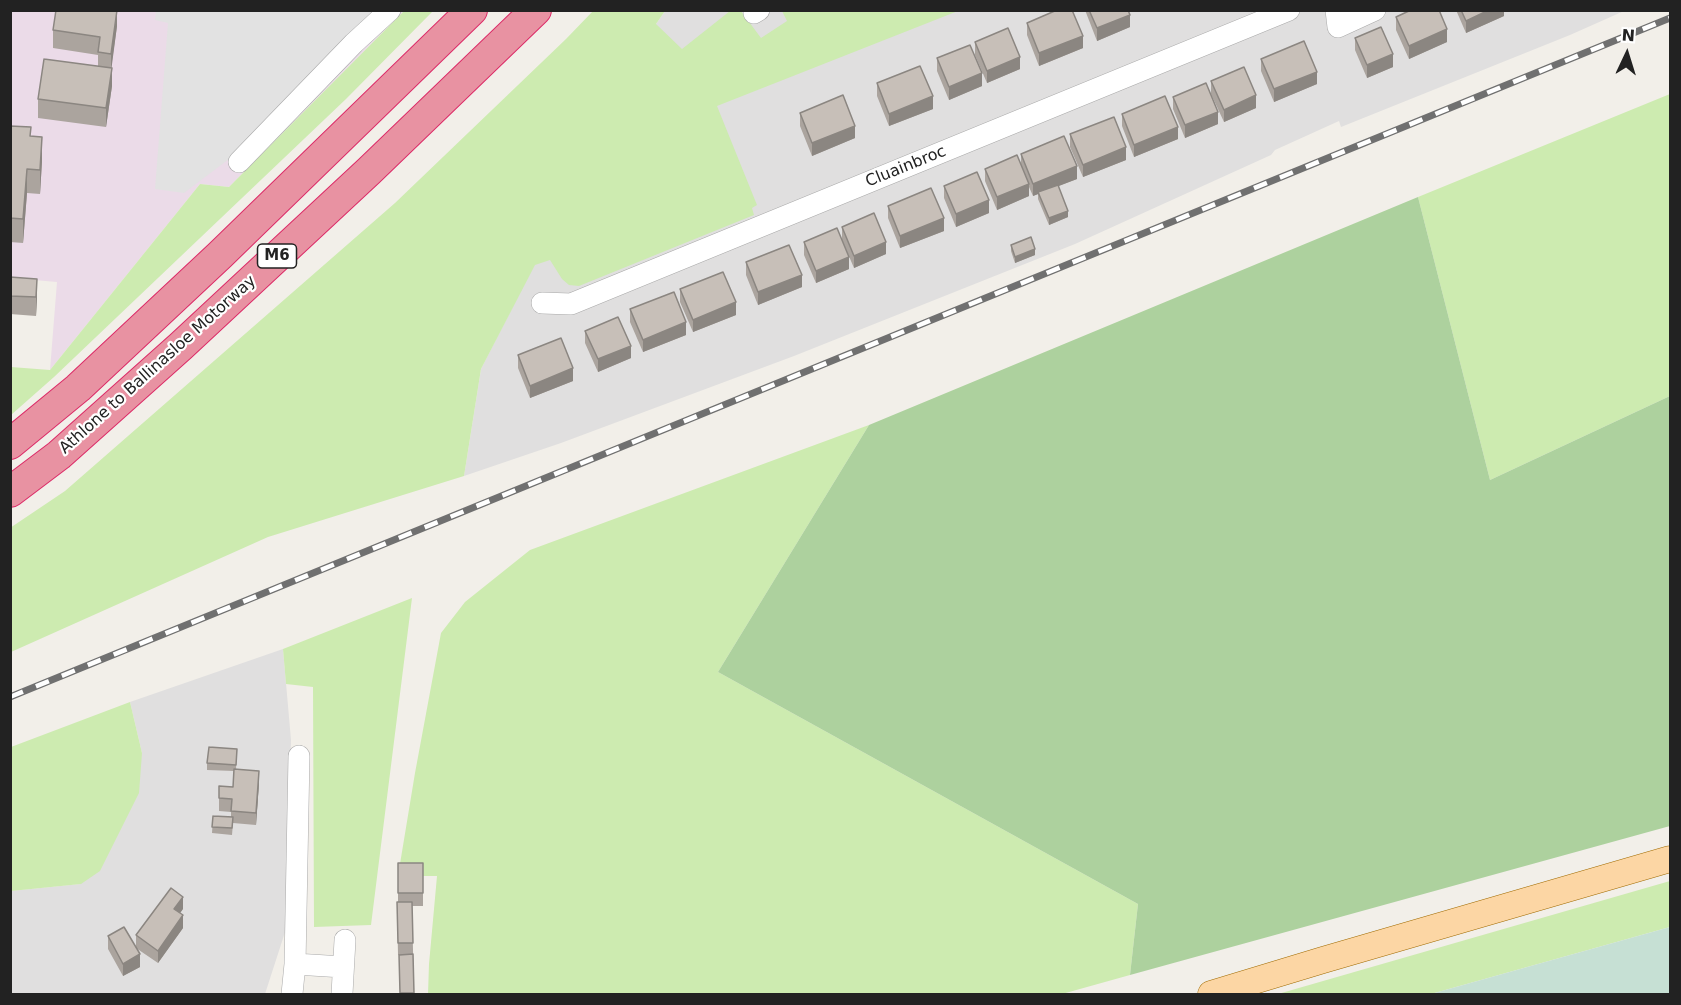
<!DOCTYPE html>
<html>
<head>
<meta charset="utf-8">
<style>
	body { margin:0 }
	#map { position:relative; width:1681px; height:1005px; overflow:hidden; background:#f2efe9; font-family:"DejaVu Sans",sans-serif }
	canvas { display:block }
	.frame { position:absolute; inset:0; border:12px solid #222; pointer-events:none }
	.north { position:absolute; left:1597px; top:24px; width:60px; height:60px; -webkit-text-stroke:4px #fff; paint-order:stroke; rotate:4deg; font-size:16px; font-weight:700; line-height:24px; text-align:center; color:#222 }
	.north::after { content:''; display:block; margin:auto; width:21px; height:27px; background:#222; clip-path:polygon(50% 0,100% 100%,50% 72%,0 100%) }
</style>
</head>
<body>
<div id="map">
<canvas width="1681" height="1005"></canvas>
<div class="frame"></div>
<div class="north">N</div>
</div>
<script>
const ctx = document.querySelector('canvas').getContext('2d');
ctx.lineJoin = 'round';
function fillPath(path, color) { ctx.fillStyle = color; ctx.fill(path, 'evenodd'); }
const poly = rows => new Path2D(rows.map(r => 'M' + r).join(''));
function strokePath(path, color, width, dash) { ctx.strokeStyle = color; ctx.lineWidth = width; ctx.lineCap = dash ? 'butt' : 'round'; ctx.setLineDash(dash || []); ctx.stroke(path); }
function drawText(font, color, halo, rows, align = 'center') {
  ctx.font = font + ' "DejaVu Sans",sans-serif'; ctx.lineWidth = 4.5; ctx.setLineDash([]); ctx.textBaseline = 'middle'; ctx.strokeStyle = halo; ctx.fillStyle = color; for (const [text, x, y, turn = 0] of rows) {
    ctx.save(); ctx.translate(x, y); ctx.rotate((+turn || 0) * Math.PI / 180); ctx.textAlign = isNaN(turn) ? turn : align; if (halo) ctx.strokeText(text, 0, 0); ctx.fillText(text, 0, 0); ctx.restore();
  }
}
fillPath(poly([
	[665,11,1624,11,1570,35,1341,127,1339,121,1275,150,1271,155,1075,244,794,356,561,443,464,476,481,369,656,24],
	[283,649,291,740,286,929,265,994,11,994,11,891,80,884,142,753,130,702]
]), '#e0dfdf');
fillPath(poly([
	[10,11,404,11,229,187,200,184,50,370,57,282,11,278]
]), '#ebdbe8');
fillPath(poly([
	[404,11,433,11,346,99,54,377,11,415,11,367,50,370,200,184,229,187],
	[593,11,665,11,656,24,682,49,730,11,741,11,761,38,787,21,782,11,958,11,717,106,757,205,752,208,754,215,579,286,569,285,562,279,550,260,535,265,481,369,464,476,268,537,11,652,10,528,65,491,395,203,566,39],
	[1670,94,1670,396,1490,480,1418,197],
	[869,425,718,672,1138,904,1130,975,1062,994,428,994,429,964,437,876,398,876,415,773,441,633,465,602,530,550],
	[412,598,371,925,314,927,313,687,286,684,283,649],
	[130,702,142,753,139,793,100,871,81,884,11,891,11,747],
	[1670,881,1670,927,1431,994,1278,994]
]), '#cdebb0');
fillPath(poly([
	[1418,197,1490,480,1670,396,1670,826,1130,975,1138,904,718,672,869,425]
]), '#add19e');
fillPath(poly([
	[1670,927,1670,994,1431,994]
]), '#c6e0d4');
fillPath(poly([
	[156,11,379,11,233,156,184,193,155,189,168,23,155,20]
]), '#e2e2e2');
const minor = poly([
	[1336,10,1338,27,1375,10],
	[754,13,759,10],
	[239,162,354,43,390,10],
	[542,303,571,304,1289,10],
	[295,964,343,967],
	[292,994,295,964,299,756],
	[342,994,345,940]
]);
const major = poly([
	[1211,994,1323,960,1670,859]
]);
const highway = poly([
	[10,444,78,388,220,255,472,10],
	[10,492,59,455,181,346,369,171,536,10]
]);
strokePath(minor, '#a9a9a9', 22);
strokePath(major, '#a06b00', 27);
strokePath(highway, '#dc2a67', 32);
strokePath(minor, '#fff', 21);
strokePath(major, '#fcd6a4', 26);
strokePath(highway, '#e892a2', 30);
const rail = poly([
	[10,697,1670,18]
]);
strokePath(rail, '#707070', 7);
strokePath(rail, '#fff', 4.5, [14]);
fillPath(poly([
	[1085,10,1128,10,1130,27,1097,41],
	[1456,10,1504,10,1504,16,1466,33],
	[1396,17,1447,42,1409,59,1396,30],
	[1027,23,1083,48,1039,66,1027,35],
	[117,26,111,68,112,86,106,127,38,118,38,99,98,66,98,55,53,48,53,30],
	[1355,38,1393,67,1367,78,1355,50],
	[975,42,1020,69,987,83,975,55],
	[937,58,982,86,949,100,937,71],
	[1261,59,1317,84,1274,102,1261,71],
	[1211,81,1256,108,1224,122,1211,94],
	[877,83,933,109,889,126,877,96],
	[1173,97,1218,124,1185,138,1173,109],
	[800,113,855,138,812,156,800,126],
	[1122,114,1178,139,1134,157,1122,126],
	[10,126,31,136,42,161,40,194,27,193,23,243,10,242],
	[1070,134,1126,160,1083,177,1070,147],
	[1021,154,1077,179,1058,186,1068,217,1049,225,1038,199,1038,194,1033,196,1029,187,1029,196,997,210,985,181,985,169,1021,163],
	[944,186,989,213,956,227,944,198],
	[888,206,944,231,900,248,888,218],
	[842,227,886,254,854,268,842,240],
	[804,242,849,269,816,283,804,255],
	[1011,245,1035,255,1015,263,1011,251],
	[746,262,802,287,758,305,746,275],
	[10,277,37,297,36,316,10,314],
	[680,289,736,315,693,332,680,302],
	[630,309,686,335,643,352,630,322],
	[585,331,631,358,598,372,585,343],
	[518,355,573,381,530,398,518,368],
	[237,749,236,769,259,783,256,825,233,823,232,835,212,833,213,816,231,817,231,812,219,811,219,798,233,787,234,771,207,770,207,763],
	[398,863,423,863,423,906,412,906,414,994,400,994,399,955,398,955,397,902,398,902],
	[183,909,180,913,183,928,158,963,136,948,136,935],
	[108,936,140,967,123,976,108,949]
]), '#aba49e');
fillPath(poly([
	[117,10,117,26,111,72,111,54],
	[1489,10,1504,10,1504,16,1466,33,1466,21],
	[1130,15,1130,27,1097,41,1097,28],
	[1447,29,1447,42,1409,59,1409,46],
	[1083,36,1083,48,1039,66,1039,53],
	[1393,54,1393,67,1367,78,1367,65],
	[1020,57,1020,69,987,83,987,71],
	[112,68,112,86,106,127,106,108],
	[1317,72,1317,84,1274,102,1274,89],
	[982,73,982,86,949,100,949,87],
	[1256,95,1256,108,1224,122,1224,110],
	[933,96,933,109,889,126,889,114],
	[1218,112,1218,124,1185,138,1185,125],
	[855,126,855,138,812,156,812,143],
	[1178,127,1178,139,1134,157,1134,145],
	[42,137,42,161,40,194,40,170],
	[1126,147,1126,160,1083,177,1083,165],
	[1077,166,1077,179,1033,196,1033,184],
	[27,169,27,193,23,243,23,219],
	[1029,184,1029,196,997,210,997,197],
	[989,200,989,213,956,227,956,214],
	[1068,211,1068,217,1049,225,1049,218],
	[944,218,944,231,900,248,900,236],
	[886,242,886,254,854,268,854,256],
	[1035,249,1035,255,1015,263,1015,257],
	[849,257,849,269,816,283,816,271],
	[802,275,802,287,758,305,758,292],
	[37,279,37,297,36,316,36,297],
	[736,302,736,315,693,332,693,320],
	[686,322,686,335,643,352,643,340],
	[631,346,631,358,598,372,598,359],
	[573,368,573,381,530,398,530,386],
	[259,771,259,783,256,825,256,813],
	[183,897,183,909,174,921,174,909],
	[183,915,183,928,158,963,158,951],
	[140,954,140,967,123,976,123,964]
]), '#8b8681');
const building = poly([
	[56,10,117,10,111,54,98,52,100,37,53,30,56,10],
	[1057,10,1072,10,1083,36,1039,53,1027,23,1057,10],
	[1089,10,1128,10,1130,15,1097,28,1089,10],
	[1411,10,1439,10,1447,29,1409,46,1396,17,1411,10],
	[1461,10,1489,10,1466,21,1461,10],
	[1381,27,1393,54,1367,65,1355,38,1381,27],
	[1008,28,1020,57,987,71,975,42,1008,28],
	[1304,41,1317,72,1274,89,1261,59,1304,41],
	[970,45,982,73,949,87,937,58,970,45],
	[44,59,112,68,106,108,38,99,44,59],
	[920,66,933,96,889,114,877,83,920,66],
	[1244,67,1256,95,1224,110,1211,81,1244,67],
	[1206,83,1218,112,1185,125,1173,97,1206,83],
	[843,95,855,126,812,143,800,113,843,95],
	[1165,96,1178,127,1134,145,1122,114,1165,96],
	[1114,117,1126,147,1083,165,1070,134,1114,117],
	[10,126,31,127,30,136,42,137,40,170,27,169,23,219,10,218,10,126],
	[1064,136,1077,166,1033,184,1021,154,1064,136],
	[1017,155,1029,184,997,197,985,169,1017,155],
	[977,172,989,200,956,214,944,186,977,172],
	[1058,185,1068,211,1049,218,1038,192,1058,185],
	[931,188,944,218,900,236,888,206,931,188],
	[874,213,886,242,854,256,842,227,874,213],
	[837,228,849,257,816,271,804,242,837,228],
	[1031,237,1035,249,1015,257,1011,245,1031,237],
	[789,245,802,275,758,292,746,262,789,245],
	[723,272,736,302,693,320,680,289,723,272],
	[10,277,37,279,36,297,10,296,10,277],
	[674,292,686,322,643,340,630,309,674,292],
	[618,317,631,346,598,359,585,331,618,317],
	[561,338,573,368,530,386,518,355,561,338],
	[209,747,237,749,236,765,207,763,209,747],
	[234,769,259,771,256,813,231,811,232,799,219,798,219,786,233,787,234,769],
	[213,816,233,817,232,828,212,827,213,816],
	[398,863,423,863,423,893,398,893,398,863],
	[171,888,183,897,174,909,183,915,158,951,136,935,171,888],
	[397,902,412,902,413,943,398,943,397,902],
	[124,927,140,954,123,964,108,936,124,927],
	[413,954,414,993,400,993,399,955,413,954]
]);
fillPath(building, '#c7bfb8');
strokePath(building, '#8b8681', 1.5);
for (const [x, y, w] of [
	[277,256,39]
]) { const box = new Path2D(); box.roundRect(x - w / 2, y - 12, w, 24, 4.5); ctx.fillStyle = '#fff'; ctx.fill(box); strokePath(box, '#222', 1.5); }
drawText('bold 15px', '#222', null, [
	["M6",277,256]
]);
drawText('16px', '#222', '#fff', [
	["Cluainbroc",906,167,-22],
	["Athlone to Ballinasloe Motorway",158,365,-42]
]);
</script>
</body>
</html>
